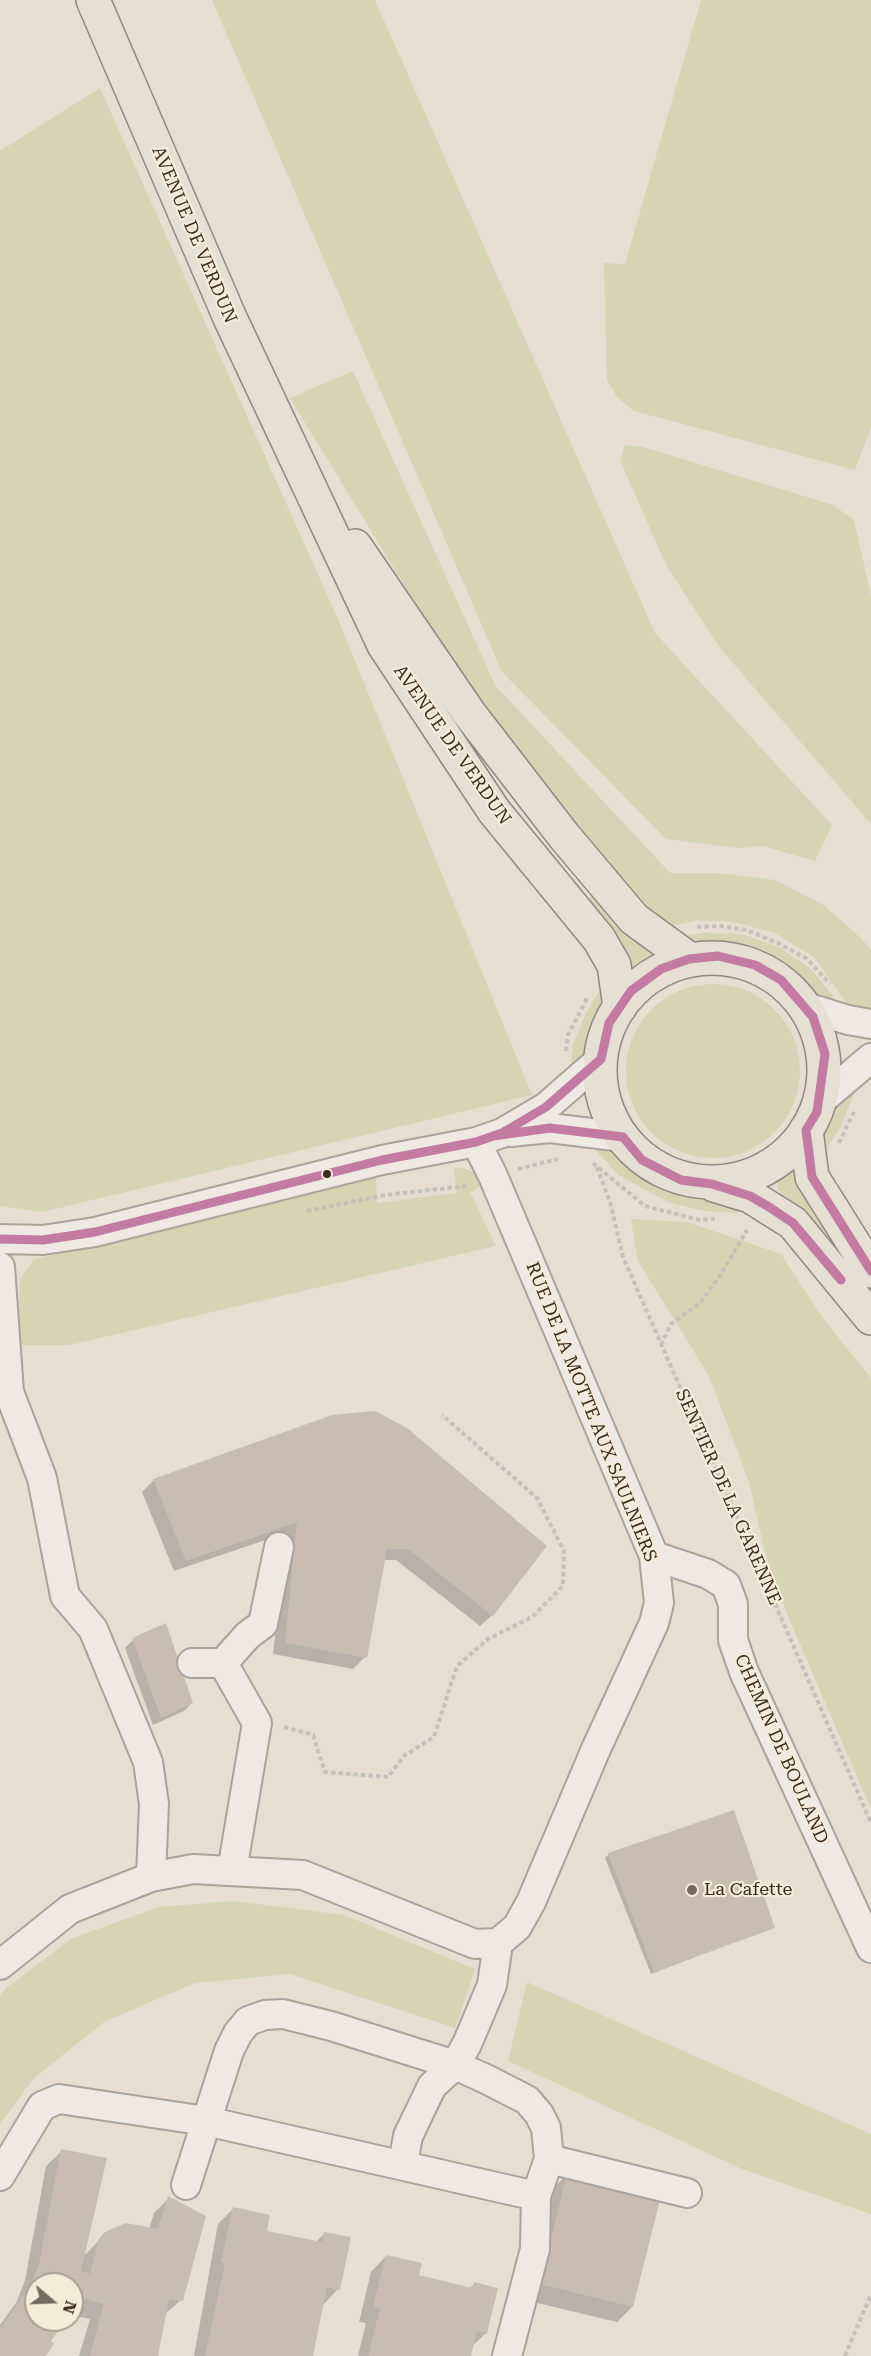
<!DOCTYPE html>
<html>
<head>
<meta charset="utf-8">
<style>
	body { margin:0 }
	#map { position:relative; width:871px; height:2356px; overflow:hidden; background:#e5ded1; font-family:"Roboto Serif",serif }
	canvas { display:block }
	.north { position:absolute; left:24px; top:2272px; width:60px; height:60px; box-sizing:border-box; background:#f5ebd9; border:2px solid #aa9f8f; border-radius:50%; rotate:109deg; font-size:16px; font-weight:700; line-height:24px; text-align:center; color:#3a2c21 }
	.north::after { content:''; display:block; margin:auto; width:21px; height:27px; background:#766a5f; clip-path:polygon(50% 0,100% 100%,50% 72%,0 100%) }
</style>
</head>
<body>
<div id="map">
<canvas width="871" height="2356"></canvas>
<div class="north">N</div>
</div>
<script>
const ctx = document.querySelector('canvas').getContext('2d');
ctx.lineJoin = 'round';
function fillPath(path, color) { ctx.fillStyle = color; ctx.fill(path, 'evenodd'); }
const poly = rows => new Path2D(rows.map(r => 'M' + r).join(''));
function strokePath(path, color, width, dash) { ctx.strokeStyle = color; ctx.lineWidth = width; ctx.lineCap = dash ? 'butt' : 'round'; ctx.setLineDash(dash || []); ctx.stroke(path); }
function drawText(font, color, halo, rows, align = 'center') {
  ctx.font = font + ' "Roboto Serif",serif'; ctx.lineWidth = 4.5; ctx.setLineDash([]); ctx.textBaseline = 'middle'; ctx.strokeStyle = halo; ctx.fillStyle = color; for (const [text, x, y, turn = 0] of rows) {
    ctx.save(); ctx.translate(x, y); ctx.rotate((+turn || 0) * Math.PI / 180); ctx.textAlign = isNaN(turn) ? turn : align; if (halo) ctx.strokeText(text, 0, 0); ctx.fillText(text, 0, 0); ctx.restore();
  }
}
fillPath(poly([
	[212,0,375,0,655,633,832,825,815,861,763,846,739,848,666,839,502,672],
	[701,0,871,0,871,427,855,470,634,411,617,397,607,380,604,263,625,264],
	[100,88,338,619,532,1095,42,1212,0,1206,0,151],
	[353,371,495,685,670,873,717,873,775,880,822,904,862,939,871,950,871,1016,849,1007,814,957,773,932,732,922,698,920,667,927,661,925,556,806,475,701,290,398],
	[625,445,643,447,833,505,854,520,871,596,871,824,721,649,690,602,666,565,620,460],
	[600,890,660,952,658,960,635,976,586,900],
	[704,933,742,934,779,947,811,969,833,996,838,1009,816,998,789,972,761,958,735,950,693,945,678,937],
	'626 1071a87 87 0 1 1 174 0a87 87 0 1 1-174 0Z',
	[601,988,606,1003,587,1056,570,1072,573,1045,585,1015],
	[858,1085,840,1128,822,1156,820,1144,822,1126,832,1106],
	[593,1147,613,1149,644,1173,674,1189,753,1203,737,1213,705,1211,670,1203,618,1175],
	[802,1164,842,1240,832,1247,778,1190,777,1181],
	[463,1168,474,1172,480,1187,470,1192,496,1246,70,1345,18,1345,20,1279,34,1259,148,1234,187,1218,319,1184,376,1176,377,1203,457,1193,454,1169],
	[631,1219,687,1222,781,1254,822,1317,871,1378,871,1809,770,1574,749,1482,709,1376,638,1261],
	[234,1901,344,1915,475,1969,455,2028,290,1974,195,1983,104,2022,34,2078,0,2124,0,1997,6,1988,71,1939,158,1907],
	[527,1982,871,2134,871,2214,742,2169,508,2061]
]), '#d5d4b4');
fillPath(poly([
	[332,1417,492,1615,480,1626,396,1560,383,1560,365,1657,353,1669,273,1654,286,1533,174,1571,142,1492,154,1480],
	[133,1640,192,1703,184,1711,153,1725,125,1648],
	[609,1854,773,1927,651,1974,605,1858],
	[62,2151,82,2258,106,2233,149,2229,154,2213,169,2198,181,2300,164,2315,156,2356,79,2356,90,2319,72,2315,72,2284,36,2284,36,2320,64,2320,49,2341,45,2356,0,2356,0,2325,16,2303,25,2281,46,2166],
	[567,2174,632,2307,617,2322,525,2300,552,2190],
	[233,2209,265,2232,316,2242,325,2233,338,2289,323,2305,311,2356,194,2356,218,2224],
	[386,2256,417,2276,469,2289,474,2284,486,2333,471,2347,469,2356,358,2356,366,2323,359,2322,371,2272]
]), '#0003');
fillPath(poly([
	[375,1411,407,1428,547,1546,493,1616,408,1549,387,1549,367,1658,285,1643,297,1522,186,1561,153,1479,332,1415],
	[166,1623,193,1703,161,1718,132,1638],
	[734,1810,775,1928,654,1972,608,1853],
	[61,2149,107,2158,81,2271,90,2274,98,2240,105,2232,126,2223,158,2229,168,2196,206,2216,183,2301,169,2299,158,2356,90,2356,104,2304,81,2298,72,2311,72,2284,36,2284,36,2320,66,2320,51,2341,54,2344,46,2356,0,2356,0,2329,30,2286,39,2264],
	[567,2173,661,2196,633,2307,540,2284],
	[233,2207,270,2215,267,2231,322,2242,324,2232,351,2237,340,2290,327,2287,313,2356,205,2356,225,2263,221,2262],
	[386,2255,422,2263,419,2275,472,2288,474,2282,498,2288,487,2334,477,2331,471,2356,368,2356,380,2308,373,2307]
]), '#c9bdb2');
const minor = poly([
	[803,1006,848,1020,871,1024],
	[819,1102,871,1058],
	[510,1132,550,1128,623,1137],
	[476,1142,493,1176,654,1556,659,1603,654,1623,596,1749,531,1902,517,1927,498,1943],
	[0,1239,43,1240,95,1232,382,1160,476,1142,502,1133,546,1107,601,1059],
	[0,1267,9,1392,42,1478,65,1596,93,1629,148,1762,154,1804,151,1877],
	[654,1556,708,1574,726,1585,733,1604,733,1640,744,1672,871,1948],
	[192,1663,223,1663,257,1723,232,1871],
	[223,1663,248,1635,263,1624,279,1547],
	[0,1965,70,1909,151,1877,193,1869,303,1875,475,1944,498,1943],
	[403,2164,408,2136,432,2086,455,2065,467,2044,492,1985,498,1943],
	[0,2176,42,2106,59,2099,206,2121,536,2196],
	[186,2185,229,2051,238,2033,248,2021,265,2015,283,2014,331,2026,455,2065,486,2079,527,2100,539,2114,546,2128,549,2159],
	[507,2356,535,2249,536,2196,549,2159,687,2193]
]);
const major = poly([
	[93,0,230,318,384,645,494,811,599,939,614,965,620,1007],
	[355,546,469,713,564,836,634,919,689,959],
	'600 1070a112 112 0 1 1 224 0a112 112 0 1 1-224 0Z',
	[806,1130,812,1177,871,1271],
	[714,1185,750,1196,793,1223,871,1318]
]);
strokePath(minor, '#aba399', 32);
strokePath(major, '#908980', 36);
strokePath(poly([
	[697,927,721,926,746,930,778,943,807,959,830,984],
	[566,1051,568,1035,587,998],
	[839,1143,854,1112],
	[593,1163,645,1206,700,1220,715,1219],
	[597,1167,610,1202,623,1257,871,1823],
	[518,1169,558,1159],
	[307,1211,385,1195,466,1186],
	[661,1345,671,1324,700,1303,720,1276,747,1230],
	[284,1727,313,1735,325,1772,388,1777,404,1756,434,1737,457,1666,488,1639,532,1617,563,1586,564,1551,537,1498,442,1415],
	[845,2356,871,2294]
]), '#c6c1b9', 4, [4.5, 3]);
strokePath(minor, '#eeeae3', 28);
strokePath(major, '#e5dfd4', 33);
strokePath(poly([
	[493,1136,550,1128,623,1137,642,1160,681,1180,712,1184,750,1196,769,1207,793,1223,841,1280],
	[0,1239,43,1240,95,1232,382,1160,476,1142,502,1133,546,1107,601,1059,609,1023,631,991,661,969,689,959,718,956,755,965,781,980,813,1017,825,1054,817,1112,806,1130,812,1177,871,1271]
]), '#c37ba2', 9);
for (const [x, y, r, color] of [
	[327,1174,5,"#3a2c21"],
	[692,1890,6,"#766a5f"]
]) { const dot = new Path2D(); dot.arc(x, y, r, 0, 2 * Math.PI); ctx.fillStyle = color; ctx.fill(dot); strokePath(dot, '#f5ebd9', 2); }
drawText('18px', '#3a2c21', '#f5ebd9', [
	["AVENUE DE VERDUN",194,235,67],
	["AVENUE DE VERDUN",452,745,55],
	["RUE DE LA MOTTE AUX SAULNIERS",591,1412,68],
	["SENTIER DE LA GARENNE",728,1497,66],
	["CHEMIN DE BOULAND",781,1749,66]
]);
drawText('18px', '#3a2c21', '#f5ebd9', [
	["La Cafette",704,1890]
], 'left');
</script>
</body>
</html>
